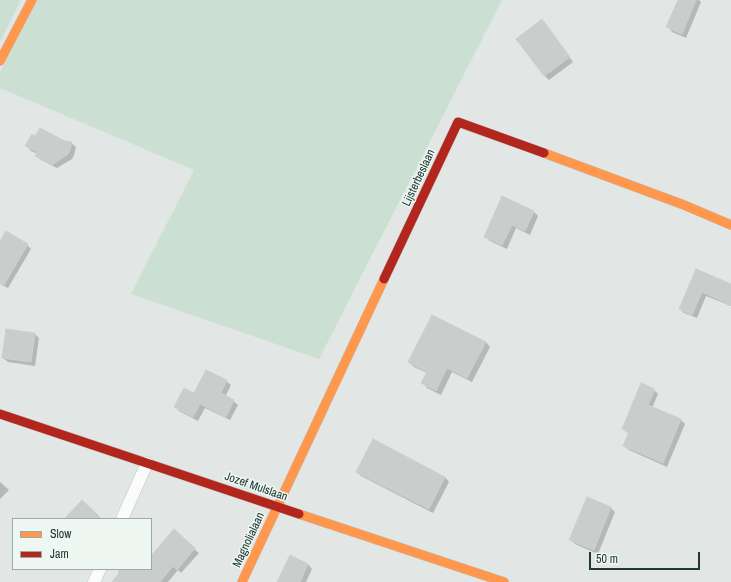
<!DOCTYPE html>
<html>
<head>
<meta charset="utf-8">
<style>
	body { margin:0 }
	#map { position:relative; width:731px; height:582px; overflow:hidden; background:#e2e7e5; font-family:"Archivo Narrow",sans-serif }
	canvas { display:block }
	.legend { position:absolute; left:12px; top:518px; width:140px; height:52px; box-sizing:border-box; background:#eff7f3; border:1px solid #9daba6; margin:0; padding:5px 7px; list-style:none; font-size:12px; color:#213933 }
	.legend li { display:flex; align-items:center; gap:8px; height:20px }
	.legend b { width:20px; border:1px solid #9daba6 }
	.scale { position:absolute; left:589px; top:552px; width:111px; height:18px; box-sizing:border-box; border:2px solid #213933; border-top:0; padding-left:5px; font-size:12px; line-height:14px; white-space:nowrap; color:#213933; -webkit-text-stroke:3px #eff7f3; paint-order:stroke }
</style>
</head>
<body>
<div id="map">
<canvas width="731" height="582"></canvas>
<ul class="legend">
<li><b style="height:5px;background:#ff974d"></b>Slow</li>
<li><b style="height:5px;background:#b3261e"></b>Jam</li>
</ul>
<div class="scale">50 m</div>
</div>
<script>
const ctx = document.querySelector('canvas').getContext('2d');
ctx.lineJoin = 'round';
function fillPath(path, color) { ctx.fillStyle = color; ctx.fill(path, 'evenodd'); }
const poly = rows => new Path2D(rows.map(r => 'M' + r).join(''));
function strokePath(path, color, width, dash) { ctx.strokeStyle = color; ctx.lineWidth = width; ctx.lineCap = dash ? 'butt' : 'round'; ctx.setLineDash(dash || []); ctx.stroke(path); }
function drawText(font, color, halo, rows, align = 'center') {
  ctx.font = font + ' "Archivo Narrow",sans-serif'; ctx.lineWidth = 3; ctx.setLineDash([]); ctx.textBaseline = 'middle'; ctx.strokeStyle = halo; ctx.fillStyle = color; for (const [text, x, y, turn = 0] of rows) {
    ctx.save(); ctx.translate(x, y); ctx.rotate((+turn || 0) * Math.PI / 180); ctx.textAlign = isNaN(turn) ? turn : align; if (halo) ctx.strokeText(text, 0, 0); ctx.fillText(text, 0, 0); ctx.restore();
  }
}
fillPath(poly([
	[0,0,21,0,0,42],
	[38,0,502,0,319,359,131,294,194,170,0,88,0,72]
]), '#cbe0d2');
fillPath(poly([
	[679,0,699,0,701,2,686,38,672,32,668,27],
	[546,25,573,62,549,80,544,75],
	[65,142,71,143,76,147,74,155,72,159,57,168,41,160,36,156,38,154,31,151,27,146],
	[534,212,538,216,530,235,516,228,507,249,490,241,485,237],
	[0,243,27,245,31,249,8,288,0,284],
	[696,271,731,286,731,306,706,296,697,318,684,313,680,309],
	[34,333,39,338,35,366,8,362,3,358],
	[486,342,490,347,472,382,452,372,441,395,427,388,423,383,427,373,414,367,409,362],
	[226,381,231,385,225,397,233,401,238,405,230,420,205,408,198,421,179,411,175,407,194,394],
	[654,390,658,394,652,408,681,420,685,424,667,467,629,450,624,446,629,434,623,429],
	[357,472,445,477,449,482,433,513,361,476],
	[0,482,9,490,0,499],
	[588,498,611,508,615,512,598,554,575,544,571,540],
	[174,531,199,553,181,573,178,570,168,582,113,582,122,569,151,569,151,557],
	[308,564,312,569,306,582,278,582]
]), '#0003');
const building = poly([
	[678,0,696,0,682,34,666,27,678,0],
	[542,19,570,57,544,76,516,39,542,19],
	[40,128,65,141,72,142,70,150,68,154,52,165,35,156,37,152,25,146,32,134,35,136,40,128],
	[502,196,534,211,525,231,512,225,502,245,484,237,502,196],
	[6,231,28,244,4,285,0,283,0,241,6,231],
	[696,269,731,284,731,305,702,292,692,315,679,309,696,269],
	[432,315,486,342,467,378,447,368,436,391,421,383,427,372,408,362,432,315],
	[6,329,35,333,31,362,2,358,6,329],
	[206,370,227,380,221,393,234,400,226,417,200,404,193,417,174,407,184,388,194,393,206,370],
	[641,383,655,389,648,405,681,419,663,463,623,446,629,432,622,429,641,383],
	[373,439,445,477,429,509,356,472,373,439],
	[587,497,611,507,594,550,569,540,587,497],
	[82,500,100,517,99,519,64,519,82,500],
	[174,529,195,548,177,570,173,566,160,582,112,582,119,573,118,572,120,569,151,569,151,556,174,529],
	[290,555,308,564,300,582,277,582,290,555]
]);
fillPath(building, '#c9cecc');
strokePath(building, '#cbd0ce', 1);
const street = poly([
	[122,519,147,463],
	[94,582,100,569]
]);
const slow = poly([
	[0,61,32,0],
	[544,153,684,205,731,225],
	[299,514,504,582],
	[242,582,384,279]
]);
const jam = poly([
	[384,279,458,122,544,153],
	[0,414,299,514]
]);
strokePath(street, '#bfc4c2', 13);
strokePath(slow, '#bec5c2', 10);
strokePath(jam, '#bec5c2', 10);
strokePath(street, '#fbfbfb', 12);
strokePath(slow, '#ff974d', 9);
strokePath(jam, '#b3261e', 9);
drawText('12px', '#213933', '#eff7f3', [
	["Lijsterbeslaan",419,178,-65],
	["Jozef Mulslaan",256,487,19],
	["Magnolialaan",249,540,-65]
]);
</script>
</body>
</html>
